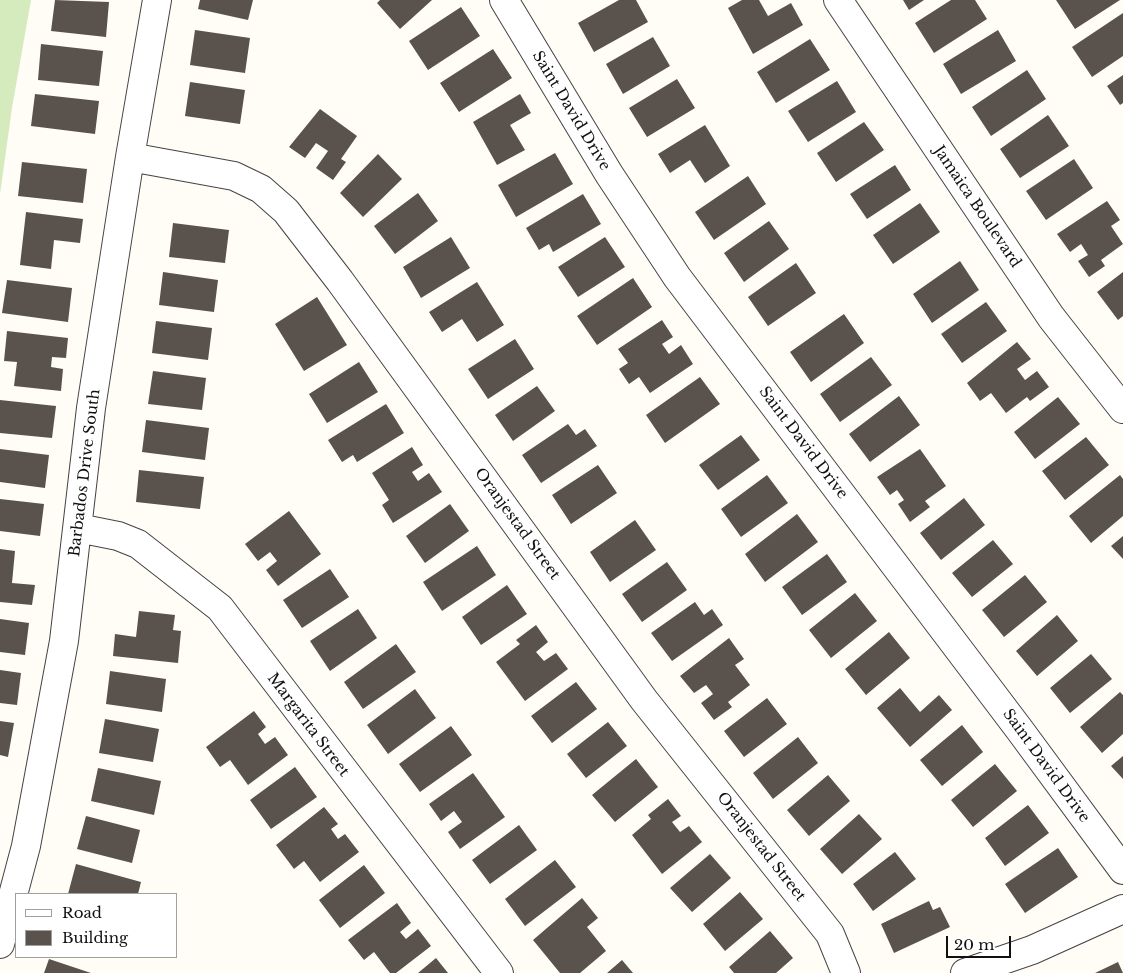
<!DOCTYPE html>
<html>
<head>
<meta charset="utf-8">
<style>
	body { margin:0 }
	#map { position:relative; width:1123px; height:973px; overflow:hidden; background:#fffdf5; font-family:"Libre Baskerville",serif }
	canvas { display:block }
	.legend { position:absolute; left:15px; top:893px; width:162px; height:65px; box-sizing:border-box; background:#fff; border:1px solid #a0a0a0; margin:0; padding:6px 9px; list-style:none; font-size:15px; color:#111 }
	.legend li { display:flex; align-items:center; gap:10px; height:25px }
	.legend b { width:25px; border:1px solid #a0a0a0 }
	.scale { position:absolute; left:946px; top:936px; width:65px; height:22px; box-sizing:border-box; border:2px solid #111; border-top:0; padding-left:6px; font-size:15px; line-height:18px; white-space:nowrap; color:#111; -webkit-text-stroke:4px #fff; paint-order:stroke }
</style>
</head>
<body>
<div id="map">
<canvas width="1123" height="973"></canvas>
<ul class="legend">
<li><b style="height:6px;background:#fff"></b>Road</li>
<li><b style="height:14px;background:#5a524d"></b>Building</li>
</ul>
<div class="scale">20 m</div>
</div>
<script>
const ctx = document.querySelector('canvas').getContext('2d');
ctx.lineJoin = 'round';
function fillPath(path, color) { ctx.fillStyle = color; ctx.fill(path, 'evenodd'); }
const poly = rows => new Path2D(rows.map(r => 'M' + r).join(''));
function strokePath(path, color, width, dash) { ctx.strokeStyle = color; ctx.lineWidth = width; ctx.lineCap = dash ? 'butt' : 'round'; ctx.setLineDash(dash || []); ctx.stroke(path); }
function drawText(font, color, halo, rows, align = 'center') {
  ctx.font = font + ' "Libre Baskerville",serif'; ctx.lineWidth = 5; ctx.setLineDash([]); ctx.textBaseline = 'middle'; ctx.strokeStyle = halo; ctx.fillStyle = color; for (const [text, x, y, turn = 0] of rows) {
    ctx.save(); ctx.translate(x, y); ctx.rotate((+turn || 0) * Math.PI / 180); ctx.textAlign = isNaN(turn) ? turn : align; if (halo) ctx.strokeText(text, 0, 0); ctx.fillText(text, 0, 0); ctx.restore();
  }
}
fillPath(poly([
	[0,0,31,0,12,108,0,194]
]), '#d5ebbd');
fillPath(poly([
	[55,0,109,2,106,37,51,31],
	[200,0,253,0,248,20,198,9],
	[380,0,432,0,400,29,377,3],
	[619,0,636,0,648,22,594,52,578,23],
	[742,0,759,0,768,16,791,3,803,25,753,54,728,8],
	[903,0,924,0,909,10],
	[951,0,975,0,987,19,934,53,915,23],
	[1056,0,1120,0,1075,29],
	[461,7,480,36,428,70,409,41],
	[1123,13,1123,56,1092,77,1072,47],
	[195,30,250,38,245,73,190,65],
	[998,30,1016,61,961,94,943,64],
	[653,37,670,66,623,94,606,64],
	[810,39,830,70,776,103,757,72],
	[41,44,103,51,99,86,38,80],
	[493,49,512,78,459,112,440,83],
	[1027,70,1046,99,991,136,972,107],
	[1123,75,1123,103,1120,105,1107,86],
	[677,79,695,108,647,137,629,108],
	[837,81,856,112,808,142,788,111],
	[190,82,245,90,240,124,185,116],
	[35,94,99,101,95,134,31,126],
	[520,94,531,113,510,125,525,150,497,165,473,122],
	[320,109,357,136,341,159,346,162,333,180,316,168,328,151,316,143,305,158,289,147],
	[1048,115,1069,146,1020,178,1000,149],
	[864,122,884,150,836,182,817,153],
	[705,125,730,166,705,183,690,160,670,173,658,154],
	[555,153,573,184,516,217,498,185],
	[378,154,402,179,363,217,340,193],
	[1074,159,1093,188,1046,220,1026,191],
	[22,162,87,169,83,203,18,196],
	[895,165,911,190,867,219,850,194],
	[748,176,766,204,714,240,695,212],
	[418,193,438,221,395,254,374,226],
	[583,194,601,224,553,252,549,244,539,250,526,228],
	[1107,201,1120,220,1111,226,1123,244,1101,260,1105,266,1089,277,1078,261,1088,255,1081,244,1070,252,1057,234],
	[920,203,940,232,893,264,873,235],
	[26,212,83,219,80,243,54,240,51,269,20,265],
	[769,221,789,249,744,282,724,253],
	[173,223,229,230,225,263,169,257],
	[451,237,470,268,421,298,403,267],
	[605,237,625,267,578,297,558,267],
	[960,261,979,290,932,323,913,294],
	[796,263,816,293,768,326,748,297],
	[163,272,218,280,214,312,159,305],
	[1123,272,1123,316,1118,320,1097,292],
	[633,278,652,307,597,345,577,316],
	[7,280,72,288,68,322,2,313],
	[477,282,504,325,477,342,462,319,442,332,429,312],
	[317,297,347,345,304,371,275,324],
	[986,302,1007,331,962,363,941,334],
	[844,314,864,343,811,382,790,352],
	[662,320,673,337,662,344,669,354,681,345,693,364,650,393,639,377,629,384,619,369,628,363,618,349],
	[156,321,212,328,208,360,152,353],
	[7,331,68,338,66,358,52,357,51,367,63,369,61,391,14,386,17,362,4,361],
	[515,339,534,369,488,399,468,369],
	[1017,342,1031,359,1017,369,1025,380,1037,371,1049,387,1030,401,1027,397,1006,413,991,393,980,401,967,383],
	[871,357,892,385,840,422,820,394],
	[359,362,378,392,327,423,309,394],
	[153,371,206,378,202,410,148,404],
	[700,377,720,404,665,443,646,415],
	[537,386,555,411,513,441,495,415],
	[899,396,920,425,870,462,849,434],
	[1058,397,1080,424,1035,459,1014,432],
	[0,400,56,406,52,438,0,433],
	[386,404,404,433,357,462,353,455,342,462,328,440],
	[146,420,209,428,205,460,142,452],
	[568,424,576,435,585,429,597,446,541,483,522,455],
	[741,435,760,460,718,490,699,465],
	[1086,437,1109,465,1065,500,1042,471],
	[412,447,423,465,412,472,418,481,429,473,442,492,393,523,382,505,389,500,372,473],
	[0,449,49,455,45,488,0,482],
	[920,449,946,486,925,501,930,507,910,522,898,504,904,500,897,490,890,495,877,477],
	[598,465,617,493,571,524,552,495],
	[139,470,204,477,200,509,136,502],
	[767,475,788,503,741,537,721,509],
	[1120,475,1123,479,1123,516,1091,543,1069,516],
	[964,498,985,525,941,560,920,533],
	[0,499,44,504,40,536,0,531],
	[450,504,469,531,425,563,406,536],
	[289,511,321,554,278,586,266,570,277,561,270,552,258,561,245,544],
	[797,514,818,542,765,582,745,554],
	[635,520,656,550,610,582,590,552],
	[1123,536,1123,559,1111,546],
	[993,540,1013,564,972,597,952,573],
	[477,546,496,575,442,611,423,582],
	[0,549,15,551,12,583,35,585,32,605,0,602],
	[827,554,847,582,802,615,782,587],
	[667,562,687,590,642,622,622,594],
	[330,569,349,597,302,628,283,600],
	[1025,575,1047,602,1004,637,982,610],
	[507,585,527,614,481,645,462,617],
	[855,593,877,621,831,658,809,630],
	[695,602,704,615,712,609,723,625,672,661,651,633],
	[358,609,377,638,330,671,310,641],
	[139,611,175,615,173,630,181,631,178,663,113,656,115,634,136,637],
	[1057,615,1078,641,1037,676,1016,651],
	[0,619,29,623,25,655,0,652],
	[536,625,548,642,536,652,544,661,556,653,568,669,525,701,496,662,520,644,516,640],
	[889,632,910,658,866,695,845,669],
	[729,638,744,659,735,665,750,685,728,702,732,707,714,720,701,703,713,694,706,685,694,693,680,676],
	[396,644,416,672,363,709,344,682],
	[1091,654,1112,679,1070,713,1050,688],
	[0,670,21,673,17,705,0,703],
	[110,671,166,679,162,712,106,704],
	[576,682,597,709,552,743,531,716],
	[900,688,920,712,939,695,952,710,910,747,877,708],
	[415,689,436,718,388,754,367,725],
	[1120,692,1123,695,1123,734,1102,753,1080,727],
	[767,698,787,724,744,757,724,731],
	[254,711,266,727,258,734,265,744,275,737,288,755,248,785,230,760,220,767,206,747],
	[105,719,159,729,153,762,99,753],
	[0,721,14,723,8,757,0,755],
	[608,722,627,746,586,778,567,754],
	[962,725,983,752,942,786,920,760],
	[451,726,472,755,420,792,399,764],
	[798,737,818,763,773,799,753,773],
	[1123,756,1123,779,1111,766],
	[636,759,658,787,615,822,592,795],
	[995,764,1017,791,973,827,951,800],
	[295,767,317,797,271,829,250,800],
	[98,768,161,781,154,815,91,801],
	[473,773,505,817,460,849,448,832,462,822,454,811,441,821,429,804],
	[828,775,850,801,809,836,787,810],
	[668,799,681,816,672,822,680,832,689,826,702,842,662,874,632,835,651,819,648,815],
	[1028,805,1049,833,1005,866,985,838],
	[324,807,338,824,331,829,338,839,345,834,359,852,320,882,304,861,294,869,276,845],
	[859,814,882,839,842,874,820,849],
	[86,816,140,830,132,863,77,849],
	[519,825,537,850,490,884,472,860],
	[1058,848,1078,877,1025,913,1005,884],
	[895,852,916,879,873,911,853,884],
	[710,854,731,878,692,912,670,888],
	[555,860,576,887,525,926,505,899],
	[76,864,141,882,138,894,68,894],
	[364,865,385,893,340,928,319,900],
	[740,892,763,919,725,951,703,924],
	[582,898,598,918,587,927,606,951,580,973,560,973,533,940],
	[929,901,933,910,940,907,950,927,894,953,881,924],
	[397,903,411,923,400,932,406,939,418,929,431,946,396,973,390,973,374,952,364,960,348,940],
	[770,931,793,958,776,973,734,973,729,967],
	[436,958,448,973,418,973],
	[49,959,91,973,44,973],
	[622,960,633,973,607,973],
	[1118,962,1123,973,1095,973]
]), '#5a524d');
const minor = poly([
	[504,0,609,174,677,277,1019,729,1123,870],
	[838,0,1051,317,1123,409],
	[130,157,234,176,261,189,286,211,340,281,644,700,830,934,846,973],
	[78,528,118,536,138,544,220,608,499,973],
	[0,944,26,846,64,641,91,408,130,157,157,0],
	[965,973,1032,950,1123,909]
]);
strokePath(minor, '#444', 30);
strokePath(minor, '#fff', 28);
drawText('15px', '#111', '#fff', [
	["Saint David Drive",571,111,59],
	["Jamaica Boulevard",977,207,56],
	["Saint David Drive",803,443,53],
	["Barbados Drive South",85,473,-83],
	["Oranjestad Street",517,524,54],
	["Margarita Street",308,725,53],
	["Saint David Drive",1046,766,54],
	["Oranjestad Street",761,847,52]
]);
</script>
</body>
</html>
